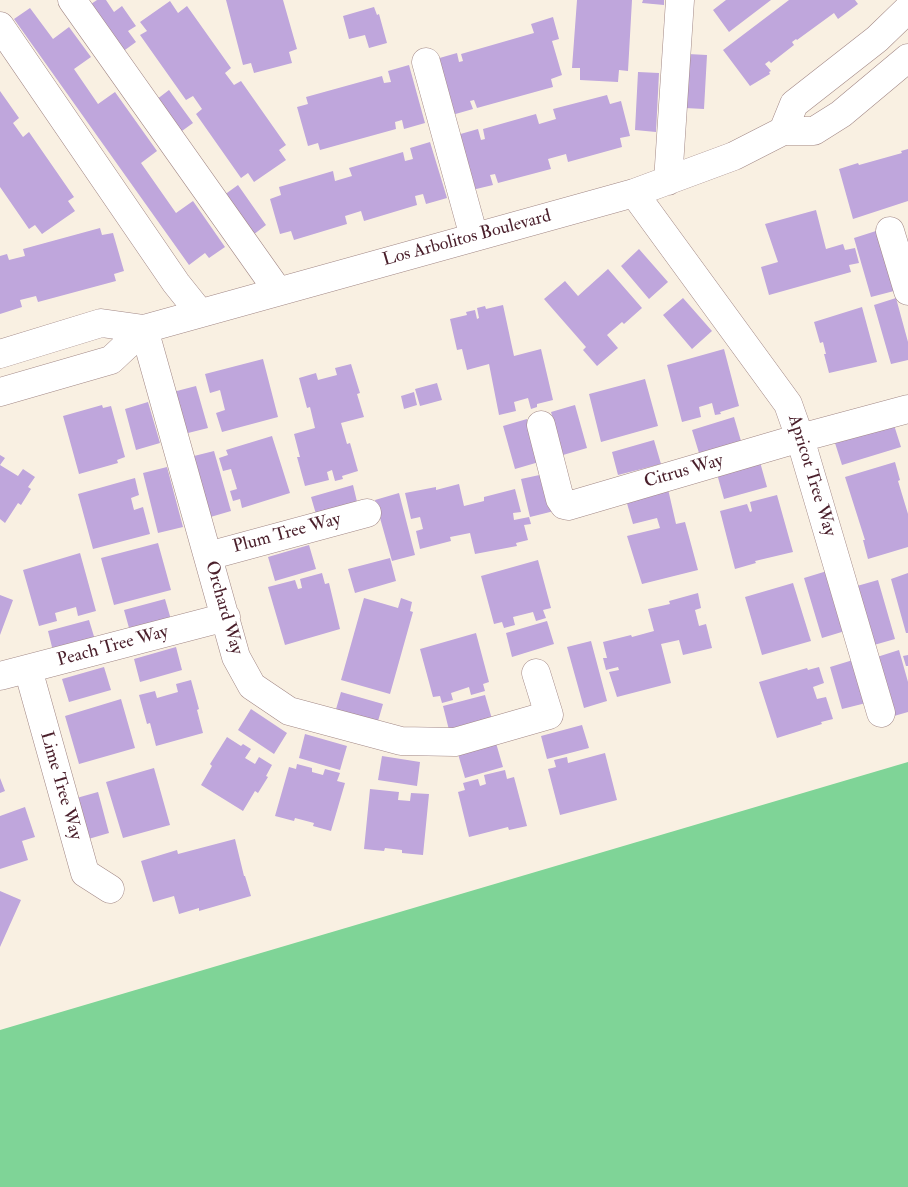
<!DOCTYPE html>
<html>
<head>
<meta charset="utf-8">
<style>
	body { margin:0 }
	canvas { display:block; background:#f9f0e2 }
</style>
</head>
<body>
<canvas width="908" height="1187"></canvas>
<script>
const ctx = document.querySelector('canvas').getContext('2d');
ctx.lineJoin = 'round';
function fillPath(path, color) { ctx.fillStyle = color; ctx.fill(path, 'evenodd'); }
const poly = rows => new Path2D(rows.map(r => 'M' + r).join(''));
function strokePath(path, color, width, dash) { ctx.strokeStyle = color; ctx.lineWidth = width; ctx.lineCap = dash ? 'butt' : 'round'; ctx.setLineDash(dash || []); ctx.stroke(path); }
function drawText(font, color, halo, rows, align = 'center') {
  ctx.font = font + ' "IM FELL Double Pica",serif'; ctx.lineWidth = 4; ctx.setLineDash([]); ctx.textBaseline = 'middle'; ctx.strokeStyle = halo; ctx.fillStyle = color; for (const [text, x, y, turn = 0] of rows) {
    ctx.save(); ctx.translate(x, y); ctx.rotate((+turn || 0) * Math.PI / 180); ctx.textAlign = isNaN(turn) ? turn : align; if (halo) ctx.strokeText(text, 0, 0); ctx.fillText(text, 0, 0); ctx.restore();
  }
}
fillPath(poly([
	[908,762,908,1187,0,1187,0,1030]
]), '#7fd497');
fillPath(poly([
	[97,0,106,0,114,12,122,6,136,26,128,31,136,42,118,55,85,8],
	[226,0,283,0,297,49,289,52,292,63,254,73,251,63,243,65],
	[577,0,632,0,628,71,619,70,618,82,580,80,580,68,572,68],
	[643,0,664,0,664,5,642,3],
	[726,0,771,0,729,32,713,10],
	[789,0,855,0,858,4,838,19,834,13,797,40,796,39,792,42,794,45,771,63,769,61,765,64,771,71,769,72,770,74,750,86,723,50],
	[170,1,178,13,187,6,231,68,225,73,234,85,241,81,286,145,279,150,286,160,254,182,248,173,241,178,196,114,202,109,193,96,186,100,140,35,147,31,140,22],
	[374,7,377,15,379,14,387,43,369,48,365,35,349,39,343,16],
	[30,8,53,39,69,27,91,57,74,69,98,104,115,92,157,151,141,163,176,213,193,201,225,247,209,258,205,253,189,265,14,19],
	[553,17,559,39,552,41,562,75,551,79,553,87,477,108,474,100,470,101,473,109,452,115,436,59,457,53,459,62,463,61,461,54,534,33,531,24],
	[688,54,707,55,704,109,685,108],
	[409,65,425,123,404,129,402,120,395,122,396,129,320,150,318,143,308,146,297,107,308,104,306,97,382,76,384,83,391,82,388,71],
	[638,72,659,73,656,132,635,130],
	[169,90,193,123,175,136,152,103],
	[0,91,19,118,13,123,23,137,29,132,74,197,68,201,75,211,42,234,35,225,29,229,0,187],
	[607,95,610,104,621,101,630,136,620,138,622,147,568,162,566,154,548,159,551,169,498,183,495,174,490,175,493,185,472,190,457,135,478,129,481,140,485,139,483,129,536,114,539,124,556,119,553,109],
	[430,142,447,198,426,204,423,194,415,196,417,205,364,221,361,211,345,216,347,224,294,240,291,231,280,234,270,199,281,195,279,187,333,171,335,181,352,176,349,168,403,152,405,161,413,159,410,148],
	[908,149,908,201,853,219,839,169,858,163,859,165,902,153,901,151],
	[238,185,266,225,249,238,220,198],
	[816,210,826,249,843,244,845,250,855,248,859,263,849,265,851,272,769,295,761,267,778,262,765,224],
	[100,228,102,235,113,233,124,271,114,274,116,281,38,302,36,296,20,300,22,307,0,314,0,256,7,254,9,260,25,256,23,249],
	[876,231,894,291,871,297,854,238],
	[639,249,668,282,649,299,621,266],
	[608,269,642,308,624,324,622,322,607,335,618,348,597,366,583,350,586,347,544,299,565,281,578,296],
	[683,298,712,331,692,349,663,315],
	[896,298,908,342,908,360,891,364,874,305],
	[503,305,514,356,541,349,553,400,537,404,537,407,531,409,528,398,514,402,516,411,499,415,489,364,467,370,462,349,457,350,450,319,467,315,466,312,475,310,477,319,479,318,477,308,485,306,486,309],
	[862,307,877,362,829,373,824,354,826,354,823,342,820,343,814,322],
	[724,349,739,406,720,412,721,414,715,415,712,403,699,407,701,417,682,422,667,365],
	[263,359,278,417,222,432,216,413,225,410,220,390,210,393,205,374],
	[351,364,360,393,357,394,364,417,341,423,347,444,350,443,358,471,342,476,343,479,335,481,332,470,327,472,329,480,305,486,297,457,300,457,294,434,315,428,310,407,307,408,299,378,316,373,318,380,337,375,335,368],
	[645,379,658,426,601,442,589,394],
	[437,383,442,400,420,406,415,389],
	[196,386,208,428,184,434,173,392],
	[414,392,417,405,404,409,401,396],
	[148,402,160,443,136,450,125,409],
	[102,405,103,408,111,406,125,457,117,460,118,463,79,474,63,416],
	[575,405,587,448,563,455,551,412],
	[734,417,741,441,699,453,692,430],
	[527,419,539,462,515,469,503,426],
	[894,425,901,447,842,465,835,443],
	[272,436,290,493,242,508,240,499,233,501,230,491,237,489,231,469,223,471,219,458,228,455,226,450],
	[654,440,661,464,618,475,612,452],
	[214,451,231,511,207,518,190,457],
	[0,455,5,458,0,465,18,476,23,469,35,477,28,487,31,489,21,505,18,503,5,523,0,519],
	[760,462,767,487,724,499,717,474],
	[895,462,900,480,898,481,908,514,908,547,868,559,863,540,865,540,845,477],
	[167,467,183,527,158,533,143,473],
	[544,474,554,511,530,517,521,479],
	[135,478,139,495,131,498,134,510,143,507,150,534,93,549,78,494],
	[459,484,464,506,484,501,484,497,515,489,521,512,513,513,514,520,529,517,531,524,524,525,528,540,516,543,517,546,475,554,470,533,450,537,451,541,420,549,416,531,423,529,420,517,411,519,405,493,436,487,436,490],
	[353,485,359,510,318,521,311,497],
	[668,489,676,524,685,522,698,570,642,584,627,536,660,528,657,518,633,524,626,500],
	[399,493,415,555,392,561,375,500],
	[777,495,793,552,755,561,756,563,735,569,720,511,747,504,750,512,752,511,750,502],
	[158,543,171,590,114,605,101,558],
	[309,545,316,569,275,581,268,557],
	[80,553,96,611,78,616,76,607,55,613,57,621,39,626,23,570],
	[390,558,396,581,355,593,348,569],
	[538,560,551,608,543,610,546,618,536,621,533,612,513,617,515,625,504,628,502,622,494,624,481,576],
	[827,571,845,631,822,638,804,578],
	[322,573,325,584,329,583,340,629,285,645,268,587,295,580,298,589,302,588,300,579],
	[908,573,908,633,906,633,891,579],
	[878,580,895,639,874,645,857,586],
	[793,583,811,641,762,655,745,597],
	[698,593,701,608,695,610,699,626,706,624,712,648,683,655,679,640,661,644,671,683,617,697,609,672,619,670,618,667,606,670,603,658,607,658,603,642,631,635,632,637,654,631,648,609,670,604,669,601],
	[0,595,13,600,0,635],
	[364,598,398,608,401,598,412,602,410,611,413,612,390,694,341,680],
	[165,599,172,623,131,635,124,610],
	[89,620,96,643,54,655,48,631],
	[547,621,554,644,512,657,506,633],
	[476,633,489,682,483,684,485,691,471,695,469,687,451,693,453,700,442,703,440,696,433,697,420,649],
	[591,641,607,701,584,708,567,647],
	[176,647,182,670,140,682,134,659],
	[899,650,908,682,908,712,894,716,877,657],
	[908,655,908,666,906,666,903,656],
	[853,660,866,703,842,709,830,667],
	[104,667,111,690,69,702,62,679],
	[819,667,824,683,813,687,817,699,826,697,833,719,821,722,822,724,777,738,759,682,807,668,808,670],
	[191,680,199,709,197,710,203,733,156,746,150,723,147,724,139,695,155,691,157,698,178,692,176,684],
	[341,692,383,704,376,728,334,716],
	[485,695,492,719,449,730,443,706],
	[121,699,135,748,79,764,65,716],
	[251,709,287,733,274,754,238,730],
	[582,725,589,748,547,759,541,736],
	[305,734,347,746,340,770,299,758],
	[227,737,241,746,243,744,251,749,245,758,255,764,259,757,272,765,266,776,268,777,258,793,255,791,243,811,201,785,212,766,210,764],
	[496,743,503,767,465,778,458,754],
	[605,753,617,800,560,815,548,769,556,767,554,760,567,757,568,763],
	[382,756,420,762,417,786,378,780],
	[297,764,312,768,312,772,323,775,325,769,340,773,337,781,345,783,331,831,313,826,314,823,295,818,294,821,275,816,289,767,296,769],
	[154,768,170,825,123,838,106,782],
	[505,770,507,779,514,777,527,826,509,830,508,827,469,837,458,792,465,790,463,783,478,779,480,786,486,784,484,775],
	[0,778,5,791,0,793],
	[370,789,399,792,398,800,410,801,411,793,429,794,423,855,402,853,402,850,385,848,384,851,364,849],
	[98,792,109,833,85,840,73,799],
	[25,807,35,837,22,841,28,860,0,869,0,816],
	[235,839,244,876,245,876,251,896,199,911,199,908,179,914,174,896,153,902,141,861,177,850,178,854],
	[0,891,21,900,0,947]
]), '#bfa6dc');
const minor = poly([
	[72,0,278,291],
	[0,26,176,283,200,313],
	[426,62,474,237],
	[783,131,794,104,877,39,908,9],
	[668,181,680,0],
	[634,193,788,404,800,438,881,713],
	[890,231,908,291],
	[144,329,236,657,252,686,289,711,401,741,455,742,549,715,536,673],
	[0,354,101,323,144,329,634,193,734,156,783,131,814,131,841,114,908,58],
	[0,392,111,360,144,329],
	[541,425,560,499,564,505,568,506,800,438,908,409],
	[208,556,367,513],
	[28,669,85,873,110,889],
	[0,676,226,617]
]);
strokePath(minor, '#a28886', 29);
strokePath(minor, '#fff', 28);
drawText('18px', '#4a1f2b', '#fff', [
	["Los Arbolitos Boulevard",467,239,-15],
	["Citrus Way",684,472,-16],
	["Apricot Tree Way",811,476,73],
	["Plum Tree Way",287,534,-15],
	["Orchard Way",223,608,74],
	["Peach Tree Way",113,647,-15],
	["Lime Tree Way",60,786,74]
]);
</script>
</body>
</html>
